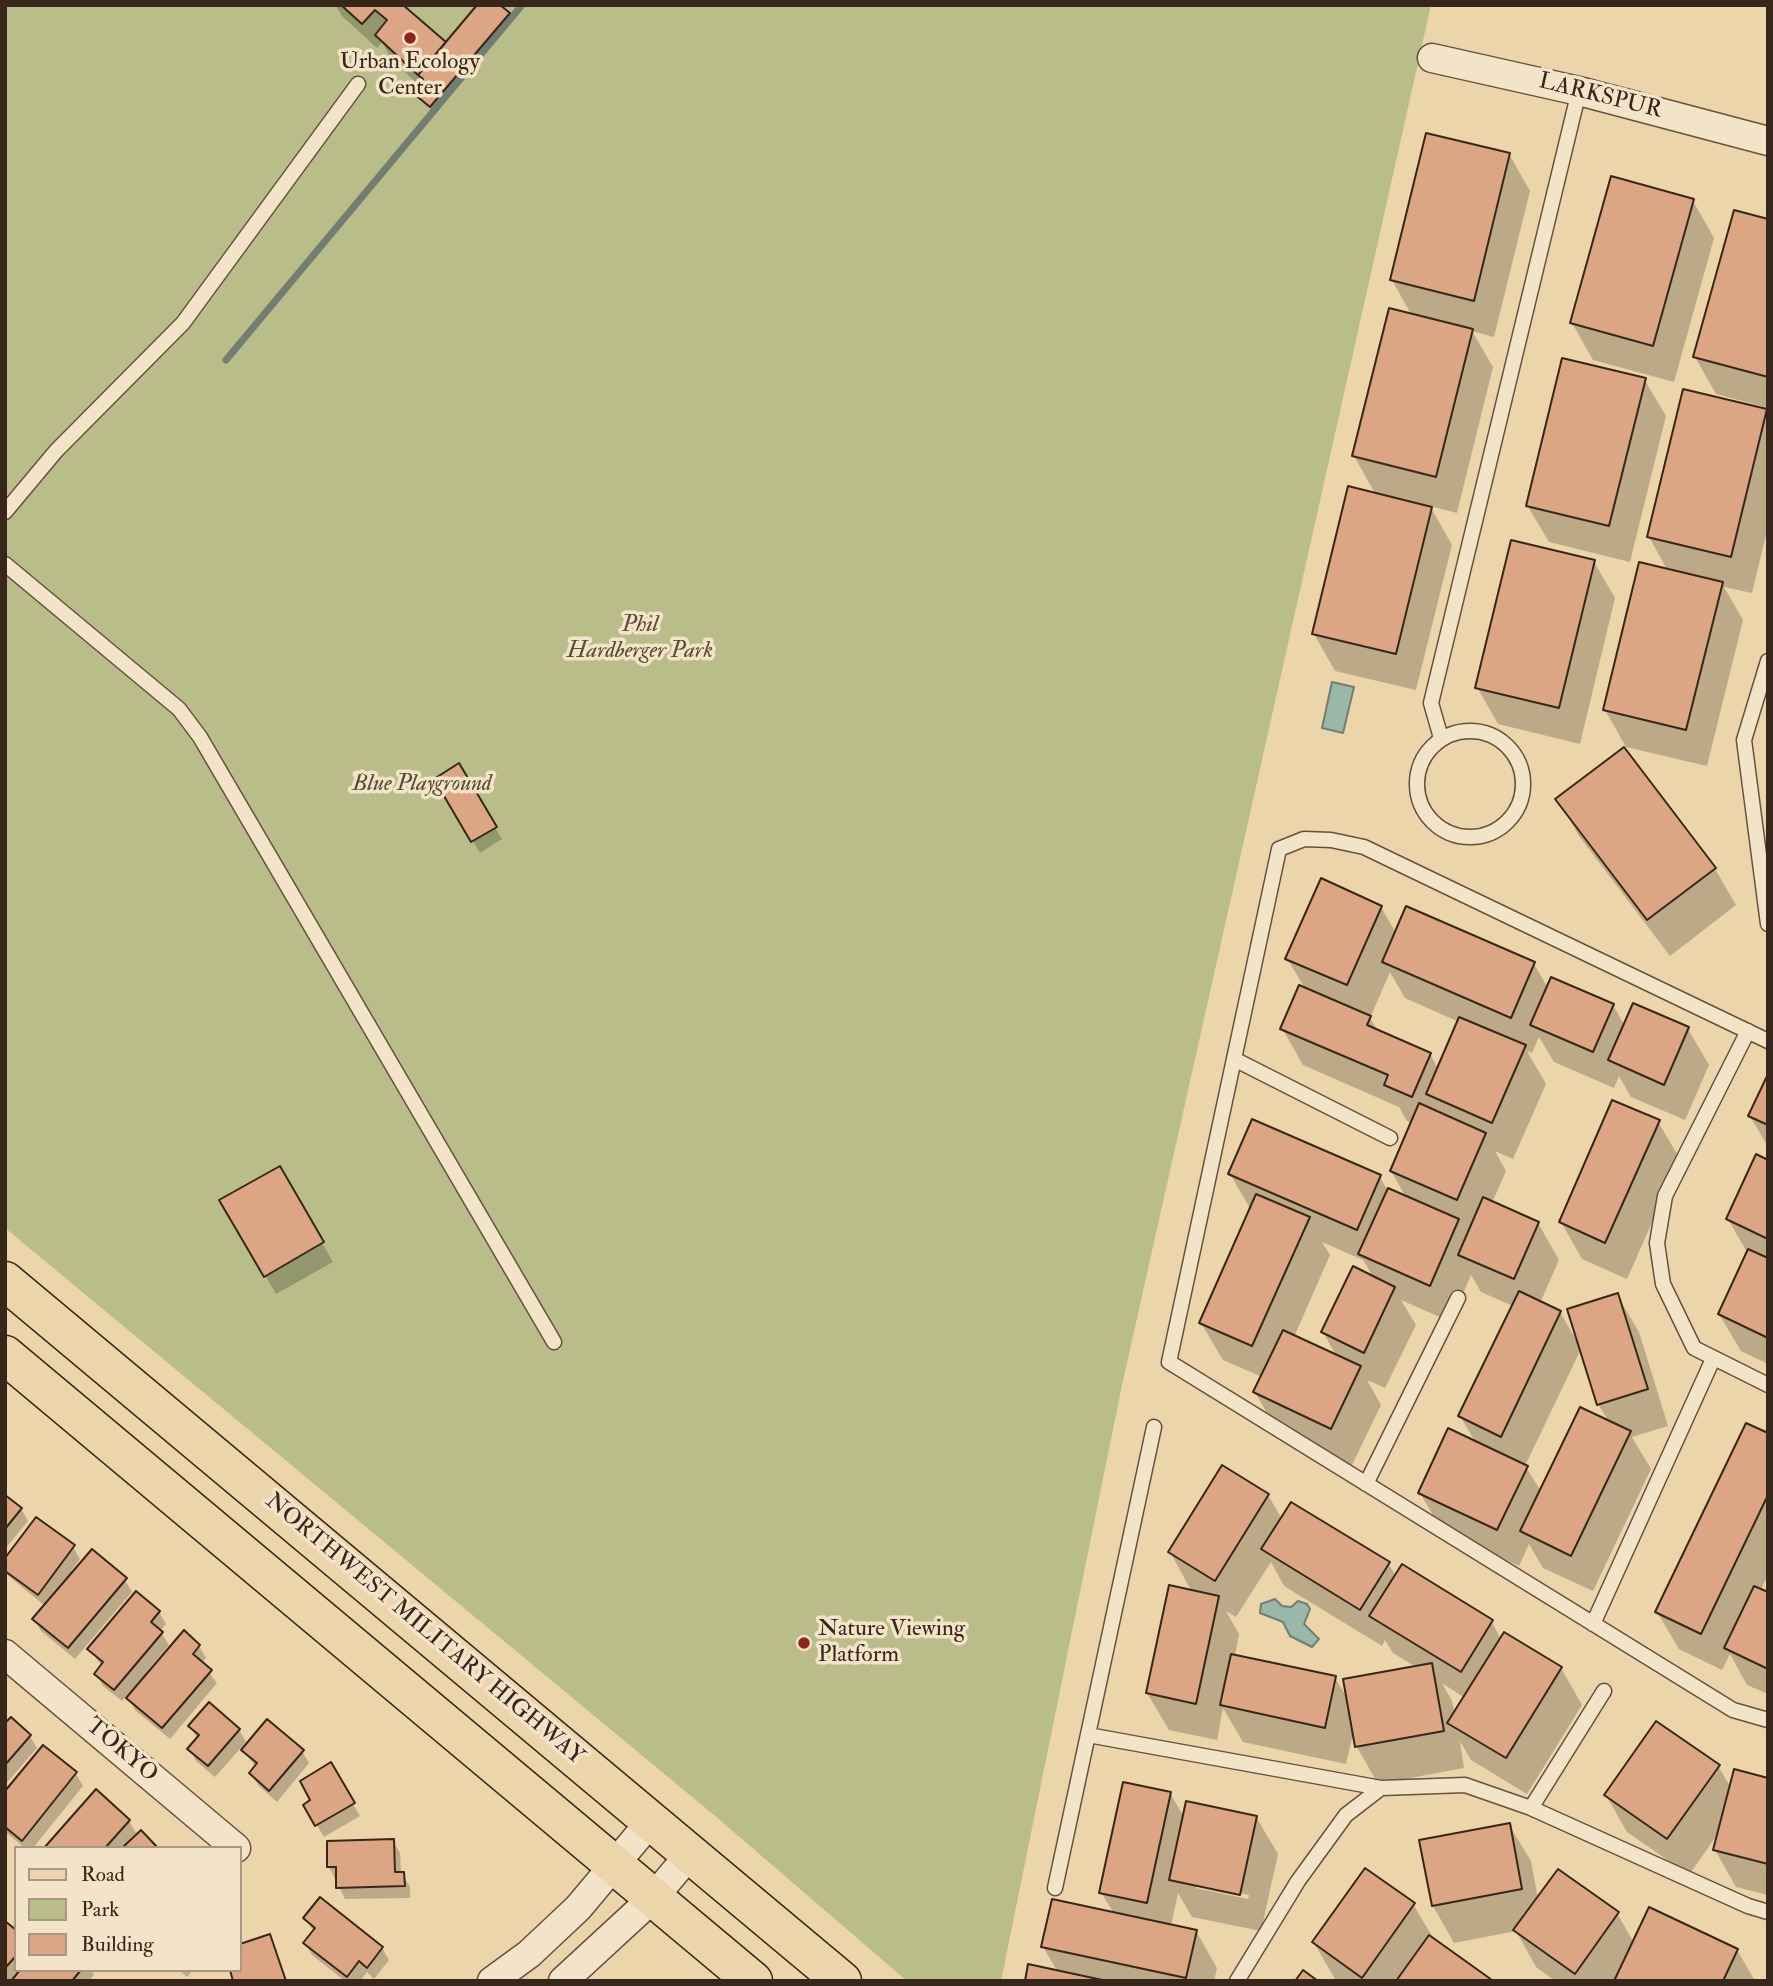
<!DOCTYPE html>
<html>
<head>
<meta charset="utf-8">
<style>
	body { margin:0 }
	#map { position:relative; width:1773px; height:1986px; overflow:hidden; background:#ecd4ab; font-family:"IM FELL Double Pica",serif }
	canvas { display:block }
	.frame { position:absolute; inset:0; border:7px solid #37271b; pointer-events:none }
	.legend { position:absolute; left:14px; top:1846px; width:228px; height:126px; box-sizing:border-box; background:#f3e3c8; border:2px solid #a89883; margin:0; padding:9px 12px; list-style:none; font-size:21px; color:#37271b }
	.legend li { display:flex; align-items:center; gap:14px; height:35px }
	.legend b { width:35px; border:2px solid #a89883 }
</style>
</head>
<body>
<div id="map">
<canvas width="1773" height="1986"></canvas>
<div class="frame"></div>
<ul class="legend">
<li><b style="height:9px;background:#ecd4ab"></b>Road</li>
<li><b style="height:19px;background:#b8bd89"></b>Park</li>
<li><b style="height:19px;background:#dca584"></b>Building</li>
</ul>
</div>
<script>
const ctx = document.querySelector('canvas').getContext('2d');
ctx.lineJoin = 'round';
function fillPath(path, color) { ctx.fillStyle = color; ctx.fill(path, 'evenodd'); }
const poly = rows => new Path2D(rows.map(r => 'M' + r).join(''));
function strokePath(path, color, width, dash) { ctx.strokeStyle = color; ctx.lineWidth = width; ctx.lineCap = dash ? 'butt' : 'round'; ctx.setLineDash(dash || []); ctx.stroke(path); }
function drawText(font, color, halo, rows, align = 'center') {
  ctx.font = font + ' "IM FELL Double Pica",serif'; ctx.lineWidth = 7; ctx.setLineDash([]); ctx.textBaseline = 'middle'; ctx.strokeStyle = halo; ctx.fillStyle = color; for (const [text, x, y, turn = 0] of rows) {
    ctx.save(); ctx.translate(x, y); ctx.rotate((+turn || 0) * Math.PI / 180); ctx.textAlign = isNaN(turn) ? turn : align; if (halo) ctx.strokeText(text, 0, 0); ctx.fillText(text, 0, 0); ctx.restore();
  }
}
fillPath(poly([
	[5,5,1431,5,1122,1385,1001,1981,907,1981,714,1815,5,1228]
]), '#b8bd89');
const water = poly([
	[1332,682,1354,687,1343,733,1322,728,1332,682],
	[1275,1599,1282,1606,1291,1607,1298,1601,1307,1604,1310,1609,1304,1624,1319,1639,1312,1647,1290,1636,1283,1622,1260,1613,1261,1604,1275,1599]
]);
fillPath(water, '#99b8aa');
strokePath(water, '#727e71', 2);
fillPath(poly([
	[335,5,400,5,446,44,508,14,511,20,434,111,417,98,414,92,420,86,392,60,382,42,377,48,342,16],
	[1509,154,1530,191,1494,337,1472,331,1493,367,1457,513,1430,506,1452,545,1416,690,1335,671,1314,634,1376,495,1354,456,1412,316,1392,280],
	[1693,201,1714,238,1674,382,1593,360,1572,323],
	[1768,221,1768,408,1716,394,1695,357],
	[1644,379,1666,416,1630,562,1549,542,1527,505],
	[1766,411,1768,527,1752,593,1724,587,1743,620,1707,766,1626,747,1605,710,1668,571,1649,537],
	[1594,562,1615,598,1580,744,1498,724,1477,687],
	[458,766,502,839,480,853,436,779],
	[1558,799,1715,869,1736,905,1670,956,1579,836],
	[1381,907,1396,933,1534,964,1548,988,1613,1005,1625,1026,1688,1029,1709,1065,1685,1120,1631,1097,1619,1076,1614,1088,1554,1062,1539,1037,1532,1053,1527,1051,1546,1084,1513,1159,1495,1151,1506,1171,1492,1203,1538,1223,1559,1260,1540,1303,1560,1312,1578,1343,1617,1295,1639,1332,1668,1426,1632,1437,1651,1469,1593,1591,1543,1568,1529,1544,1519,1566,1441,1529,1420,1493,1476,1443,1460,1416,1513,1306,1481,1292,1471,1275,1451,1322,1401,1300,1416,1325,1385,1388,1367,1380,1381,1405,1352,1465,1276,1429,1255,1392,1262,1377,1223,1360,1201,1323,1251,1210,1230,1174,1380,1177,1387,1190,1407,1199,1391,1171,1412,1124,1407,1121,1399,1107,1303,1065,1282,1028,1305,989,1287,958],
	[1390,972,1405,998,1459,1022,1438,1069,1430,1054,1378,1031,1370,1018],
	[1322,1242,1363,1260,1374,1278,1323,1332,1337,1357,1294,1337,1330,1255],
	[1581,1349,1598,1404,1609,1422,1541,1491,1525,1466],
	[1768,1078,1768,1147,1750,1116],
	[1658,1122,1680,1159,1627,1279,1582,1259,1561,1222],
	[1768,1162,1768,1364,1741,1351,1719,1314,1748,1254,1728,1219],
	[279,1168,333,1262,276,1294,222,1201],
	[1768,1435,1768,1575,1760,1591,1768,1594,1768,1694,1747,1685,1730,1654,1722,1670,1679,1649,1657,1612],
	[1268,1495,1282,1519,1388,1563,1396,1576,1491,1621,1501,1639,1561,1668,1582,1705,1527,1794,1471,1760,1460,1741,1464,1768,1378,1784,1357,1747,1354,1729,1346,1764,1243,1742,1223,1708,1217,1740,1169,1730,1147,1693,1192,1592,1170,1552],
	[1271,1562,1284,1586,1382,1646,1385,1640,1393,1653,1416,1667,1348,1699,1335,1678,1235,1656,1239,1634,1226,1611,1236,1617],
	[1442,1683,1465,1698,1455,1714,1452,1701],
	[5,1497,21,1509,28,1521,5,1549],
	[73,1547,80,1559,71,1571,74,1572,125,1580,132,1592,75,1659,41,1631,34,1619,45,1606,5,1573,5,1561],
	[159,1612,166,1624,160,1631,169,1645,148,1670,150,1672,199,1646,206,1658,201,1663,217,1683,170,1739,135,1710,127,1695,122,1701,103,1686,96,1674,102,1666,89,1649],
	[5,1726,30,1736,37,1748,5,1785],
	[190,1726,239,1730,246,1742,215,1777,196,1761,190,1749,197,1738],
	[43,1747,76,1774,83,1786,33,1848,25,1848,5,1832,5,1794],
	[243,1750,302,1751,309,1763,277,1802,258,1785,251,1773,256,1767],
	[330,1765,360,1816,324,1837,305,1805,313,1800],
	[1718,1766,1731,1788,1768,1780,1768,1895,1736,1887,1715,1850,1719,1832,1689,1875,1627,1832,1606,1795],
	[1170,1793,1184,1817,1256,1817,1278,1854,1261,1931,1192,1917,1178,1893,1171,1926,1196,1931,1217,1968,1214,1981,1026,1981,1058,1972,1043,1947,1114,1914,1101,1892],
	[1196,1884,1249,1895,1248,1899,1196,1888],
	[129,1821,136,1833,131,1838,156,1848,47,1848],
	[1509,1825,1531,1861,1538,1899,1617,1913,1634,1943,1737,1950,1755,1981,1555,1981,1536,1967,1516,1931,1454,1943,1433,1906],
	[393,1841,400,1853,401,1874,410,1886,410,1898,345,1899,329,1867],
	[321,1899,382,1948,389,1960,374,1979,367,1972,360,1981,345,1981,312,1955,305,1943,314,1932,305,1918],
	[1413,1904,1435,1941,1490,1981,1335,1979,1314,1943],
	[5,1923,16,1932,16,1970,91,1970,94,1975,89,1981,5,1981],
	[269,1936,287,1981,235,1981,240,1970,240,1946],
	[179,1970,193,1970,187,1977]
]), '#0003');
strokePath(poly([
	[226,360,522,5]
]), '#727e71', 7);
const building = poly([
	[341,5,403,5,446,42,418,75,375,35,387,20,375,10,362,24,341,5],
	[477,5,500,5,510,13,430,107,412,92,423,79,418,75,477,5],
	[1426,133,1510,153,1474,301,1390,280,1426,133],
	[1611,176,1694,199,1653,346,1570,323,1611,176],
	[1734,210,1768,219,1768,377,1693,357,1734,210],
	[1389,308,1473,329,1436,477,1352,456,1389,308],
	[1562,358,1646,378,1609,526,1526,506,1562,358],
	[1683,389,1767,409,1731,557,1647,537,1683,389],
	[1348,486,1432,507,1396,654,1312,634,1348,486],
	[1511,540,1595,560,1559,708,1475,688,1511,540],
	[1639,562,1723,582,1686,730,1603,710,1639,562],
	[1624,747,1716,868,1647,920,1555,799,1624,747],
	[459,763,497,827,471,842,434,779,459,763],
	[1321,878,1382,906,1347,985,1285,959,1321,878],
	[1406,906,1535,962,1511,1018,1382,962,1406,906],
	[1551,977,1614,1004,1593,1052,1530,1025,1551,977],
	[1299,985,1371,1016,1367,1025,1431,1053,1412,1097,1384,1085,1388,1075,1280,1029,1299,985],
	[1633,1003,1689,1027,1664,1085,1608,1060,1633,1003],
	[1459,1017,1526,1045,1492,1123,1426,1094,1459,1017],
	[1768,1074,1768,1125,1748,1116,1768,1074],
	[1612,1100,1660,1120,1605,1243,1559,1222,1612,1100],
	[1419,1103,1486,1133,1457,1200,1390,1171,1419,1103],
	[1252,1119,1381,1175,1357,1230,1228,1174,1252,1119],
	[1756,1154,1768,1160,1768,1239,1726,1219,1756,1154],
	[280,1166,324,1242,264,1277,219,1200,280,1166],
	[1388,1188,1459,1219,1430,1286,1358,1254,1388,1188],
	[1256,1194,1310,1217,1252,1346,1199,1323,1256,1194],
	[1483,1197,1539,1222,1514,1279,1458,1255,1483,1197],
	[1748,1249,1768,1258,1768,1338,1718,1314,1748,1249],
	[1353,1266,1395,1287,1364,1353,1321,1332,1353,1266],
	[1519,1291,1561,1311,1501,1437,1458,1416,1519,1291],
	[1618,1293,1648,1389,1597,1405,1567,1309,1618,1293],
	[1283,1330,1361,1366,1331,1429,1253,1392,1283,1330],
	[1580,1407,1631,1431,1571,1556,1520,1531,1580,1407],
	[1746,1423,1768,1433,1768,1495,1701,1634,1655,1612,1746,1423],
	[1448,1428,1528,1466,1497,1530,1418,1493,1448,1428],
	[1222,1465,1269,1494,1215,1581,1168,1552,1222,1465],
	[5,1495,22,1508,5,1529,5,1495],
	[1291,1502,1390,1562,1360,1610,1261,1549,1291,1502],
	[36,1517,75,1545,38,1595,5,1571,5,1558,36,1517],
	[92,1549,127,1578,68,1648,32,1619,92,1549],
	[1402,1564,1493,1620,1461,1672,1369,1616,1402,1564],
	[1169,1585,1219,1596,1196,1704,1146,1693,1169,1585],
	[1754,1586,1768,1592,1768,1669,1724,1648,1754,1586],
	[136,1591,160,1611,151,1622,163,1632,114,1690,94,1674,103,1662,87,1649,136,1591],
	[184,1630,200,1645,193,1654,212,1670,162,1728,126,1698,184,1630],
	[1504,1632,1562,1667,1506,1758,1447,1723,1504,1632],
	[1231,1654,1336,1676,1325,1728,1220,1705,1231,1654],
	[1432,1663,1444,1731,1355,1747,1343,1679,1432,1663],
	[209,1702,240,1729,208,1766,187,1749,199,1735,188,1726,209,1702],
	[11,1717,31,1735,5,1765,5,1723,11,1717],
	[267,1719,304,1750,269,1791,249,1773,257,1763,241,1750,267,1719],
	[1656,1721,1720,1765,1667,1839,1604,1795,1656,1721],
	[43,1745,77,1772,22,1841,5,1827,5,1791,43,1745],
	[331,1762,355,1803,315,1826,303,1805,310,1800,300,1781,331,1762],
	[1734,1769,1768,1778,1768,1864,1713,1850,1734,1769],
	[1123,1782,1171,1792,1147,1903,1099,1893,1123,1782],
	[96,1789,130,1820,105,1848,44,1848,96,1789],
	[1186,1801,1257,1816,1240,1895,1169,1880,1186,1801],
	[1510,1823,1522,1889,1432,1906,1419,1840,1510,1823],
	[141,1830,158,1848,122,1848,141,1830],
	[394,1839,395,1872,404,1872,405,1886,336,1888,336,1867,327,1867,327,1841,394,1839],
	[1365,1868,1415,1903,1362,1978,1312,1942,1365,1868],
	[1558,1869,1619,1912,1575,1974,1513,1930,1558,1869],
	[320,1897,383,1947,367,1968,359,1961,347,1977,303,1943,315,1928,303,1918,320,1897],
	[1052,1899,1197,1930,1186,1978,1041,1947,1052,1899],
	[1649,1907,1738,1949,1723,1981,1614,1981,1649,1907],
	[5,1921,16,1930,16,1956,5,1968,5,1921],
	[270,1934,286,1981,233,1981,230,1970,240,1970,240,1944,270,1934],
	[1429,1935,1492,1980,1492,1981,1396,1981,1429,1935],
	[1028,1964,1107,1981,1025,1981,1028,1964],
	[20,1970,81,1970,72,1981,11,1981,20,1970],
	[1303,1970,1318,1981,1295,1981,1303,1970]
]);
fillPath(building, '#dca584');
strokePath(building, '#37271b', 2);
const lane = poly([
	[5,512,56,451,183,323,358,84],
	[5,564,179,709,200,737,554,1342],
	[1768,661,1744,740,1768,924],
	'1417 784a53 53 0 1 1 106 0a53 53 0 1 1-106 0Z',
	[1441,738,1431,703,1579,91],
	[1748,1031,1665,1196,1657,1243,1663,1284,1694,1348,1768,1385],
	[1768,1041,1364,847,1331,840,1304,839,1279,849,1169,1362,1733,1710,1768,1720],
	[1234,1059,1390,1138],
	[1366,1484,1458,1298],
	[1593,1624,1713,1359],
	[1088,1735,1381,1788],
	[1531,1808,1604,1691],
	[1055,1888,1154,1427],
	[1237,1981,1298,1881,1346,1815,1381,1788,1465,1785,1531,1808,1748,1906,1768,1912]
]);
const street = poly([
	[1432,58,1579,91,1768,141],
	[5,1654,236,1848],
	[492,1981,529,1954,578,1908,651,1821],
	[563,1981,653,1898,690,1854]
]);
const primary = poly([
	[5,1281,842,1981],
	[5,1355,753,1981]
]);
strokePath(lane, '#64523f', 17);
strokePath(street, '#64523f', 31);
strokePath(primary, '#37271b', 41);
strokePath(lane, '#f3e3c8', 14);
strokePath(street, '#f3e3c8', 28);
strokePath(primary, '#ecd4ab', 38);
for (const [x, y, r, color] of [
	[410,38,7,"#8f2418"],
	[804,1643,7,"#8f2418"]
]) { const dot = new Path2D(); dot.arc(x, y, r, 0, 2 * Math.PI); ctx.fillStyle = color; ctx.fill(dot); strokePath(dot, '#f3e3c8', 2.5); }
drawText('23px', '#37271b', '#f3e3c8', [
	["Urban Ecology",410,63],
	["Center",410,89],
	["Nature Viewing",818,1630,"left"],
	["Platform",818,1656,"left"]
]);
drawText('23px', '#37271b', '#f3e3c8', [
	["LARKSPUR",1600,97,14],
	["NORTHWEST MILITARY HIGHWAY",424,1630,40],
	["TOKYO",121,1751,40]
]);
drawText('italic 23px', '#574c36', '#f3e3c8', [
	["Phil",640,626],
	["Hardberger Park",640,652],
	["Blue Playground",422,785]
]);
</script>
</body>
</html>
